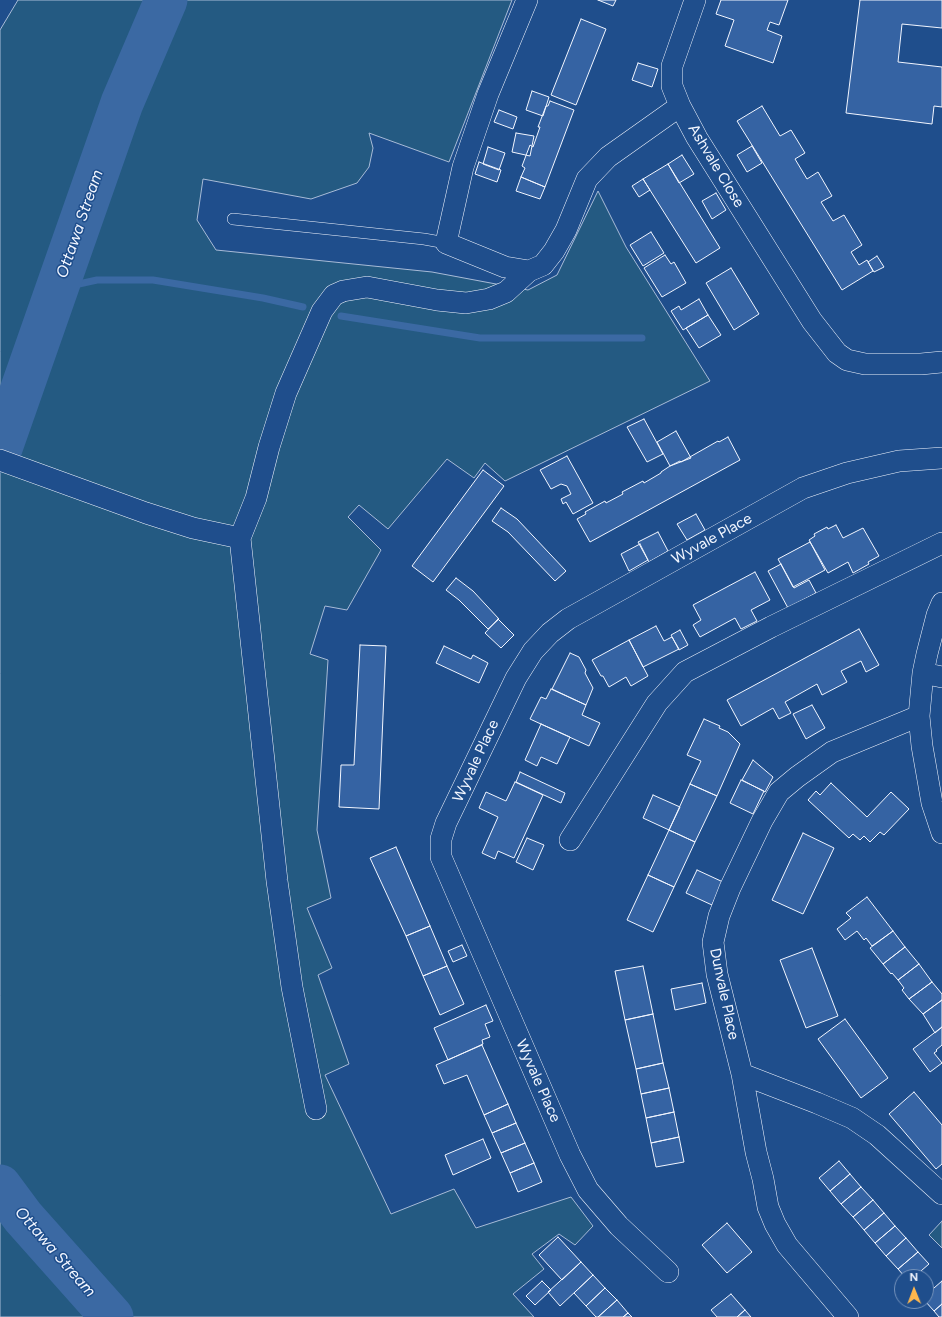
<!DOCTYPE html>
<html>
<head>
<meta charset="utf-8">
<style>
	body { margin:0 }
	#map { position:relative; width:942px; height:1317px; overflow:hidden; background:#1f4e8c; font-family:Figtree,sans-serif }
	canvas { display:block }
	.north { position:absolute; left:894px; top:1269px; width:40px; height:40px; box-sizing:border-box; background:#1f4e8c; border:1px solid #7391ba; border-radius:50%; rotate:359deg; font-size:11px; font-weight:700; line-height:16px; text-align:center; color:#f2f6ff }
	.north::after { content:''; display:block; margin:auto; width:14px; height:18px; background:#ffb74d; clip-path:polygon(50% 0,100% 100%,50% 72%,0 100%) }
</style>
</head>
<body>
<div id="map">
<canvas width="942" height="1317"></canvas>
<div class="north">N</div>
</div>
<script>
const ctx = document.querySelector('canvas').getContext('2d');
ctx.lineJoin = 'round';
function fillPath(path, color) { ctx.fillStyle = color; ctx.fill(path, 'evenodd'); }
const poly = rows => new Path2D(rows.map(r => 'M' + r).join(''));
function strokePath(path, color, width, dash) { ctx.strokeStyle = color; ctx.lineWidth = width; ctx.lineCap = dash ? 'butt' : 'round'; ctx.setLineDash(dash || []); ctx.stroke(path); }
function drawText(font, color, halo, rows, align = 'center') {
  ctx.font = font + ' Figtree,sans-serif'; ctx.lineWidth = 3; ctx.setLineDash([]); ctx.textBaseline = 'middle'; ctx.strokeStyle = halo; ctx.fillStyle = color; for (const [text, x, y, turn = 0] of rows) {
    ctx.save(); ctx.translate(x, y); ctx.rotate((+turn || 0) * Math.PI / 180); ctx.textAlign = isNaN(turn) ? turn : align; if (halo) ctx.strokeText(text, 0, 0); ctx.fillText(text, 0, 0); ctx.restore();
  }
}
const green = poly([
	[18,0,512,0,449,162,369,133,373,148,369,167,357,183,311,199,203,179,197,220,216,250,432,272,528,290,557,275,598,191,626,247,710,381,505,481,485,463,474,478,447,459,388,529,359,505,348,517,381,550,347,610,325,606,310,654,328,660,317,830,331,898,307,908,332,968,318,975,349,1064,325,1075,391,1214,454,1189,476,1228,571,1197,593,1226,575,1245,559,1234,532,1254,544,1269,513,1294,534,1317,0,1317,0,30,18,0],
	[942,1221,942,1248,929,1235,942,1221]
]);
fillPath(green, '#245a82');
strokePath(green, '#a8bbd7', 1);
strokePath(poly([
	[56,289,97,280,153,280,263,298,303,307],
	[341,316,480,338,642,338]
]), '#3b69a3', 7);
strokePath(poly([
	[0,451,122,103,166,0],
	[0,1186,23,1217,112,1317]
]), '#3b69a3', 43);
const building = poly([
	[598,0,616,0,613,6,598,0],
	[721,0,788,0,779,25,770,22,767,30,782,36,773,63,725,46,734,20,716,14,721,0],
	[860,0,942,0,942,28,902,24,898,62,942,67,942,107,934,106,932,124,846,113,860,0],
	[581,19,606,29,576,105,551,95,581,19],
	[638,63,658,69,652,87,632,80,638,63],
	[532,91,549,97,543,116,526,110,532,91],
	[550,101,574,110,545,187,521,177,525,168,522,166,530,145,533,147,540,127,538,127,546,106,548,106,550,101],
	[762,106,780,136,791,130,805,153,795,159,807,179,818,172,832,196,821,202,833,221,844,215,862,245,851,252,859,265,867,260,873,271,842,290,737,121,762,106],
	[499,110,517,117,513,129,494,122,499,110],
	[516,133,534,136,530,156,512,152,516,133],
	[752,146,762,163,747,172,737,155,752,146],
	[488,147,505,153,499,170,483,164,488,147],
	[682,155,694,174,679,183,668,164,682,155],
	[479,162,501,170,497,182,475,174,479,162],
	[668,164,720,248,696,263,643,179,668,164],
	[521,177,545,187,540,199,516,191,521,177],
	[643,179,650,190,639,197,632,186,643,179],
	[716,193,726,210,712,219,702,201,716,193],
	[651,232,664,253,643,266,630,245,651,232],
	[665,255,671,264,674,262,686,283,662,297,644,268,665,255],
	[877,256,884,267,874,272,868,262,877,256],
	[731,268,759,314,734,330,706,283,731,268],
	[699,299,708,315,683,330,671,311,679,306,681,310,699,299],
	[708,315,721,335,699,348,686,328,708,315],
	[644,419,663,454,647,462,627,427,644,419],
	[676,431,691,458,670,466,657,442,676,431],
	[728,437,740,460,590,542,577,519,586,514,585,512,605,501,606,503,623,494,622,492,643,481,644,483,661,473,661,472,670,466,680,461,681,462,718,441,719,442,728,437],
	[567,456,593,503,573,514,566,502,563,504,561,499,571,494,567,486,561,484,551,489,540,470,567,456],
	[483,470,504,486,433,582,412,566,483,470],
	[501,508,517,519,566,571,555,581,508,532,492,521,501,508],
	[696,514,705,530,687,540,677,524,696,514],
	[836,525,843,538,863,528,879,556,868,562,869,564,853,573,848,562,828,573,809,540,815,536,814,534,827,527,828,529,836,525],
	[658,532,668,551,649,562,638,542,658,532],
	[810,542,825,570,793,587,778,559,810,542],
	[640,544,648,560,629,571,621,554,640,544],
	[781,564,794,588,809,580,816,593,788,608,768,571,781,564],
	[755,572,770,600,751,610,757,621,741,629,735,618,700,637,693,625,701,620,693,605,755,572],
	[456,578,473,591,499,619,488,629,459,600,446,590,456,578],
	[498,619,514,635,501,648,485,633,498,619],
	[656,626,664,641,672,637,679,649,643,667,629,640,656,626],
	[859,629,879,665,866,672,861,661,841,671,847,682,822,695,817,684,785,702,791,713,779,719,773,708,741,726,727,700,859,629],
	[680,630,688,645,679,650,671,635,680,630],
	[629,640,648,676,631,686,626,677,609,687,603,676,601,676,592,660,629,640],
	[360,645,386,646,379,809,339,807,341,765,354,765,360,645],
	[444,646,471,659,473,655,488,663,479,683,436,663,444,646],
	[570,653,579,657,586,670,585,673,593,688,586,705,552,689,570,653],
	[551,689,586,705,582,715,600,723,589,746,530,719,541,697,546,699,551,689],
	[812,705,825,728,806,739,793,714,812,705],
	[704,719,720,726,719,728,728,732,740,744,717,796,690,784,701,761,687,755,704,719],
	[541,724,570,737,557,764,541,757,537,766,525,760,541,724],
	[753,760,773,777,765,792,742,780,753,760],
	[520,772,565,793,561,803,516,782,520,772],
	[741,780,764,791,753,814,730,803,741,780],
	[515,782,543,795,514,858,498,851,495,859,482,853,498,817,479,808,486,792,506,801,515,782],
	[831,783,867,817,891,792,909,809,884,835,880,832,870,842,864,836,860,840,853,834,849,838,808,800,816,791,820,795,831,783],
	[690,784,717,796,695,842,669,830,690,784],
	[653,795,680,807,669,830,643,818,653,795],
	[669,830,695,842,674,887,648,875,669,830],
	[803,833,834,848,803,914,772,900,803,833],
	[527,838,544,845,533,870,516,862,527,838],
	[396,847,430,926,406,936,370,858,396,847],
	[697,870,723,882,712,905,686,893,697,870],
	[648,875,674,887,653,932,627,920,648,875],
	[867,897,893,931,872,946,866,938,864,940,857,931,845,940,837,929,851,918,846,913,867,897],
	[430,926,447,966,423,976,406,936,430,926],
	[893,931,905,947,883,964,870,948,893,931],
	[462,945,467,956,453,962,448,951,462,945],
	[905,947,919,964,898,980,892,973,891,974,883,964,905,947],
	[812,948,838,1016,806,1028,780,960,812,948],
	[919,964,932,982,909,999,902,990,904,988,898,980,919,964],
	[447,966,464,1004,440,1015,423,976,447,966],
	[643,966,653,1014,625,1020,615,971,643,966],
	[932,982,942,994,942,1000,923,1014,909,999,932,982],
	[702,983,706,1003,675,1010,671,989,702,983],
	[942,1000,942,1027,935,1033,923,1014,942,1000],
	[486,1005,493,1021,485,1024,490,1037,482,1040,483,1044,448,1060,434,1028,486,1005],
	[653,1014,663,1063,636,1069,625,1020,653,1014],
	[845,1019,888,1078,861,1098,818,1039,845,1019],
	[942,1027,942,1045,936,1050,937,1051,934,1053,942,1063,930,1072,913,1049,942,1027],
	[482,1045,508,1104,484,1115,467,1075,444,1084,436,1065,482,1045],
	[663,1063,669,1088,641,1094,636,1069,663,1063],
	[669,1088,674,1112,646,1118,641,1094,669,1088],
	[914,1092,942,1125,942,1164,936,1169,889,1114,914,1092],
	[508,1104,516,1123,492,1133,484,1115,508,1104],
	[674,1112,679,1137,651,1143,646,1118,674,1112],
	[516,1123,525,1143,501,1153,492,1133,516,1123],
	[679,1137,684,1162,656,1167,651,1143,679,1137],
	[483,1139,491,1158,453,1175,445,1155,483,1139],
	[525,1143,534,1163,510,1173,501,1153,525,1143],
	[839,1161,850,1174,830,1191,819,1178,839,1161],
	[534,1163,542,1182,518,1192,510,1173,534,1163],
	[850,1174,861,1187,841,1204,830,1191,850,1174],
	[861,1187,873,1200,853,1217,841,1204,861,1187],
	[873,1200,884,1213,864,1230,853,1217,873,1200],
	[884,1213,895,1226,875,1243,864,1230,884,1213],
	[727,1223,752,1252,727,1273,702,1245,727,1223],
	[895,1226,906,1238,886,1256,875,1243,895,1226],
	[558,1237,581,1262,562,1280,539,1255,558,1237],
	[906,1238,918,1252,898,1269,886,1256,906,1238],
	[918,1252,929,1264,914,1277,905,1277,898,1269,918,1252],
	[581,1262,593,1275,560,1306,548,1292,581,1262],
	[593,1275,605,1288,586,1306,574,1293,593,1275],
	[542,1281,551,1290,535,1305,526,1296,542,1281],
	[942,1281,942,1304,934,1311,925,1301,926,1301,926,1295,942,1281],
	[605,1288,617,1300,598,1317,596,1317,586,1306,605,1288],
	[731,1294,745,1310,737,1317,717,1317,711,1310,731,1294],
	[617,1300,628,1313,623,1317,598,1317,617,1300],
	[942,1304,942,1317,939,1317,934,1311,942,1304],
	[745,1310,751,1317,737,1317,745,1310],
	[628,1313,632,1317,623,1317,628,1313]
]);
fillPath(building, '#3563a3');
strokePath(building, '#f2f6ff', 1);
const lane = poly([
	[233,219,424,239,446,243]
]);
const street = poly([
	[527,0,488,94,463,167,446,243,505,267,529,271,543,265,554,251,566,230,587,179,608,157,680,106],
	[695,0,672,66,672,86,680,106,697,138,812,321,837,353,847,360,865,364,921,364,942,362],
	[0,460,146,513,193,528,240,538,277,881,292,987,316,1109],
	[240,538,256,498,269,447,286,393,322,311,334,295,343,291,367,287,437,300,466,303,489,299,506,292,529,271],
	[942,603,937,615,927,654,923,673,919,716,922,746,932,803,942,833],
	[923,673,942,677],
	[570,840,657,703,685,672,771,627,942,543],
	[742,1074,817,1103,852,1118,877,1135,942,1194],
	[668,1272,619,1226,588,1190,570,1155,441,857,441,839,446,823,516,678,533,651,550,633,568,619,803,488,847,473,899,461,942,458],
	[848,1317,787,1245,775,1224,768,1207,763,1179,756,1152,742,1074,717,974,713,942,719,916,730,888,762,821,779,792,797,777,832,752,919,716]
]);
strokePath(lane, '#f2f6ff', 12);
strokePath(street, '#f2f6ff', 22);
strokePath(lane, '#1f4e8c', 11);
strokePath(street, '#1f4e8c', 21);
drawText('15px', '#f2f6ff', '#1f4e8c', [
	["Ashvale Close",716,166,59],
	["Wyvale Place",712,539,-29],
	["Wyvale Place",476,761,-65],
	["Dunvale Place",724,994,78],
	["Wyvale Place",538,1081,66]
]);
drawText('italic 16px', '#f2f6ff', '#1f4e8c', [
	["Ottawa Stream",80,224,-71],
	["Ottawa Stream",55,1252,49]
]);
</script>
</body>
</html>
